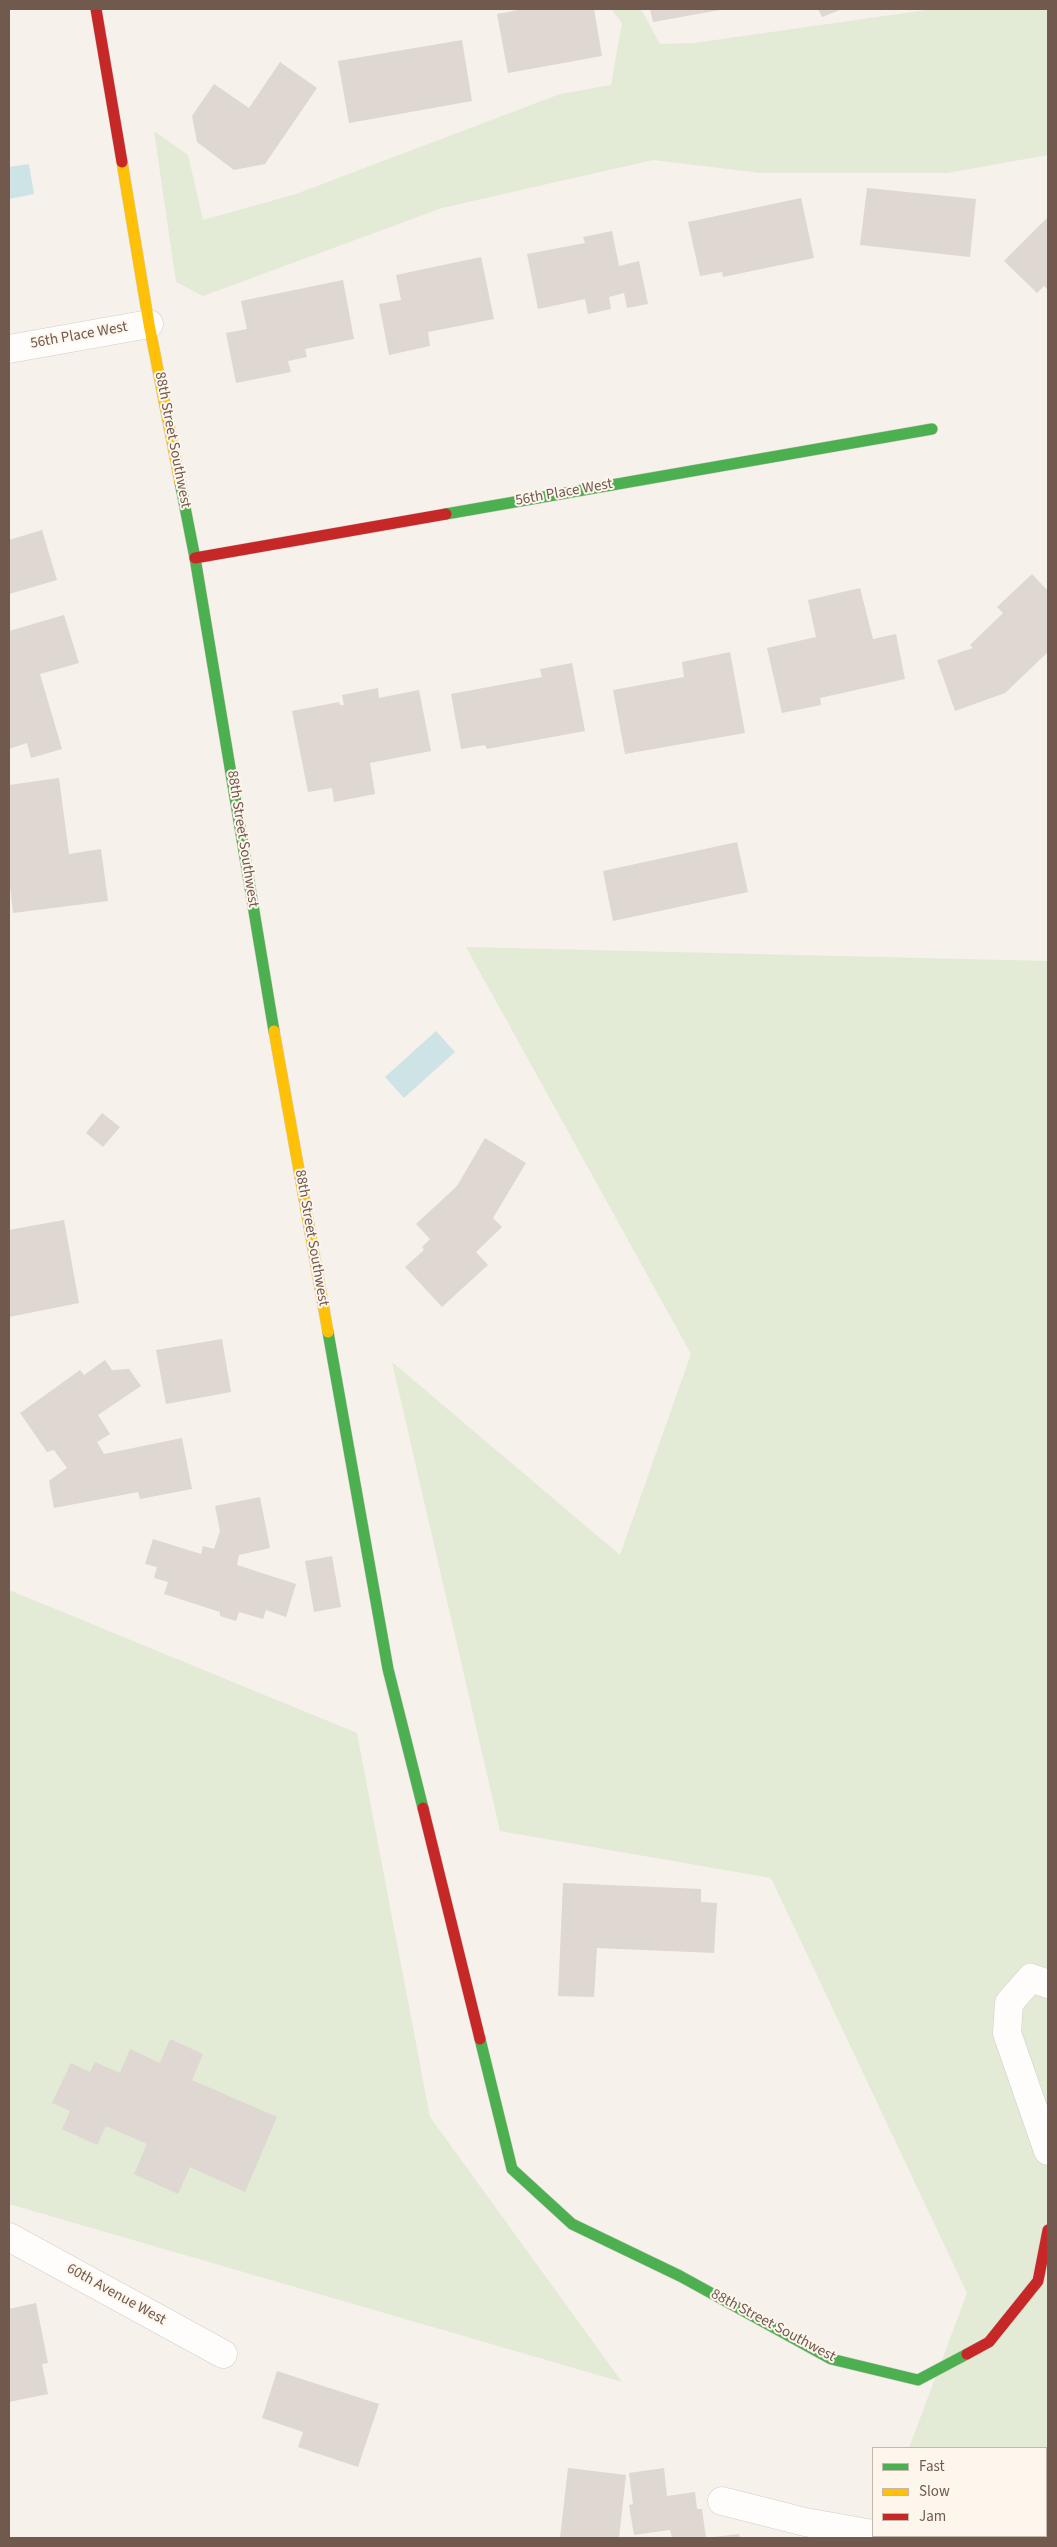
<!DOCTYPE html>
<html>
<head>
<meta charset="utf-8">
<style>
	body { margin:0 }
	#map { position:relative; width:1057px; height:2547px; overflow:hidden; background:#f6f1eb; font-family:"Source Sans 3",sans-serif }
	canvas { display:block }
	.frame { position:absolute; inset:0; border:10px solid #71594e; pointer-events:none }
	.legend { position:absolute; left:872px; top:2447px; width:175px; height:90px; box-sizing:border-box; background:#fdf6ed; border:1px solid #c5b7ad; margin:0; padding:6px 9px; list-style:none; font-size:15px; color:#71594e }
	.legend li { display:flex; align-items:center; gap:10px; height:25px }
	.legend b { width:25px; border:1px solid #c5b7ad }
</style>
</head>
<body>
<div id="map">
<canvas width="1057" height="2547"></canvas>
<div class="frame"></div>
<ul class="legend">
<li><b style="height:6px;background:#4caf50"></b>Fast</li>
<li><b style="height:6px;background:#ffc107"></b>Slow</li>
<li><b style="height:6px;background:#c62828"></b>Jam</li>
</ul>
</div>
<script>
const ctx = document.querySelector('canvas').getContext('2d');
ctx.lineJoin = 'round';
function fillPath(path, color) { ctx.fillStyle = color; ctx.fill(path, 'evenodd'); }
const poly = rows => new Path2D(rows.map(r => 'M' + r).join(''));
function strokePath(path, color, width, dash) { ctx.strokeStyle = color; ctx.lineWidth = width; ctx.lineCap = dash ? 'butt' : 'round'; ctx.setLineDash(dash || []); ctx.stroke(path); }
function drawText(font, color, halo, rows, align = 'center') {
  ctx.font = font + ' "Source Sans 3",sans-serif'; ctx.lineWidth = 4; ctx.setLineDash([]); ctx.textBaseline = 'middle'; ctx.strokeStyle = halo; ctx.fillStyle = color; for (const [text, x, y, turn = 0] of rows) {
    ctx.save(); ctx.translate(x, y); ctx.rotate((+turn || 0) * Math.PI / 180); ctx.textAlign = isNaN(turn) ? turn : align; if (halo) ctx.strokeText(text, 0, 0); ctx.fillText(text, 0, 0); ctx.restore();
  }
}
fillPath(poly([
	[611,9,641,9,660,44,694,43,933,9,1048,9,1048,155,947,173,761,173,653,160,442,208,203,296,176,282,154,131,188,155,203,220,296,194,560,94,611,85,622,23],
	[466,947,1048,961,1048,2538,875,2538,876,2536,1046,2536,1046,2448,909,2448,967,2293,771,1878,500,1831,392,1362,620,1555,691,1354],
	[9,1590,357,1733,430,2117,622,2382,9,2204]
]), '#e3ebd7');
fillPath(poly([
	[29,164,34,194,9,199,9,167],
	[436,1031,455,1052,404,1098,385,1077]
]), '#cee3e5');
fillPath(poly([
	[524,9,594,9,602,56,508,73,497,14],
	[650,9,720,9,720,10,653,22],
	[818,9,842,9,822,17],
	[462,40,472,101,349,123,338,61],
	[280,62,317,88,265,164,234,170,197,142,192,116,214,84,249,108],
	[867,188,976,199,970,257,860,245],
	[801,198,814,258,723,277,722,272,700,276,688,222],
	[1048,217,1048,290,1044,286,1037,293,1004,261],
	[612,231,619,266,639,261,648,304,627,308,624,293,609,297,611,309,588,314,585,299,538,309,527,254,585,243,583,237],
	[481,257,494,319,428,332,430,346,389,355,379,304,401,300,396,275],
	[343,280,354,339,305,349,307,357,288,361,291,372,236,383,226,333,247,329,241,301],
	[42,530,57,580,9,594,9,540],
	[1032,574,1048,591,1048,652,1005,693,955,711,937,660,973,648,970,645,1003,613,997,607],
	[860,588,873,639,896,634,905,679,820,698,821,705,782,713,767,648,816,637,808,600],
	[64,615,79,663,40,674,62,749,31,758,27,743,9,749,9,631],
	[730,652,745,733,625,754,613,690,684,677,682,662],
	[572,663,585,731,487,749,485,745,461,749,451,694,542,677,540,669],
	[378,688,379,698,419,690,431,751,370,763,375,794,334,802,332,788,308,792,292,711,339,702,340,705,344,705,342,695],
	[59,778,69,854,101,849,108,901,13,913,9,877,9,785],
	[737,842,748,892,613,921,603,871],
	[102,1113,120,1127,103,1147,86,1133],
	[485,1138,526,1163,493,1218,502,1227,476,1252,488,1265,442,1307,405,1267,424,1250,422,1247,430,1239,416,1224,457,1186],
	[64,1220,79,1303,9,1317,9,1230],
	[222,1339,231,1392,166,1404,156,1350],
	[105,1360,112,1370,129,1369,141,1386,98,1415,110,1434,97,1442,104,1454,182,1438,192,1489,140,1499,138,1492,54,1508,49,1481,67,1468,54,1450,47,1452,20,1413,80,1370,84,1375],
	[260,1497,270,1548,239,1555,237,1565,296,1584,286,1617,266,1610,263,1619,239,1612,236,1621,220,1616,220,1612,164,1594,168,1582,154,1578,157,1567,145,1564,153,1539,201,1554,203,1546,214,1549,220,1531,215,1506],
	[332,1556,341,1607,314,1612,305,1561],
	[563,1883,701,1889,701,1902,717,1903,714,1953,597,1948,594,1997,558,1996],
	[170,2039,203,2054,192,2080,277,2117,245,2192,190,2167,178,2194,134,2174,147,2144,106,2126,97,2145,62,2129,70,2111,52,2103,71,2063,90,2072,95,2062,120,2073,130,2049,160,2063],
	[36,2303,48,2363,42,2364,48,2394,9,2402,9,2309],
	[277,2371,379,2404,358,2467,298,2447,303,2432,262,2418],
	[568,2468,626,2475,619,2538,560,2538],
	[664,2468,667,2496,695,2492,697,2509,702,2509,706,2538,672,2538,670,2530,634,2535,629,2505,633,2504,629,2473],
	[739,2534,740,2538,714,2538,714,2537]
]), '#dfd7d1');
const street = poly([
	[9,349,149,324],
	[1048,1984,1031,1978,1009,2003,1007,2033,1048,2151],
	[9,2237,223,2354],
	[722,2501,805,2522,873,2534]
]);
const fast = poly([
	[180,482,195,558,274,1031],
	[446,514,932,429],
	[328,1332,388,1669,423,1808],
	[480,2039,512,2169,572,2224,680,2276,831,2359,918,2380,967,2354]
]);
const slow = poly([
	[122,162,149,324,180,482],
	[274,1031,328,1332]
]);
const jam = poly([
	[96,9,122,162],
	[195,558,446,514],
	[423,1808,480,2039],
	[967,2354,989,2342,1038,2281,1048,2230]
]);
strokePath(street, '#d3cdc6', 29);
strokePath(fast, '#d5cec8', 12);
strokePath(slow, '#d5cec8', 12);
strokePath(jam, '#d5cec8', 12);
strokePath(street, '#fefdfc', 28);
strokePath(fast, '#4caf50', 11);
strokePath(slow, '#ffc107', 11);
strokePath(jam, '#c62828', 11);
drawText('15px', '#71594e', '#fdf6ed', [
	["56th Place West",79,336,-10],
	["88th Street Southwest",172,440,79],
	["56th Place West",564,493,-10],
	["88th Street Southwest",242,839,81],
	["88th Street Southwest",311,1238,80],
	["60th Avenue West",116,2295,29],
	["88th Street Southwest",773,2326,28]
]);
</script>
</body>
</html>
